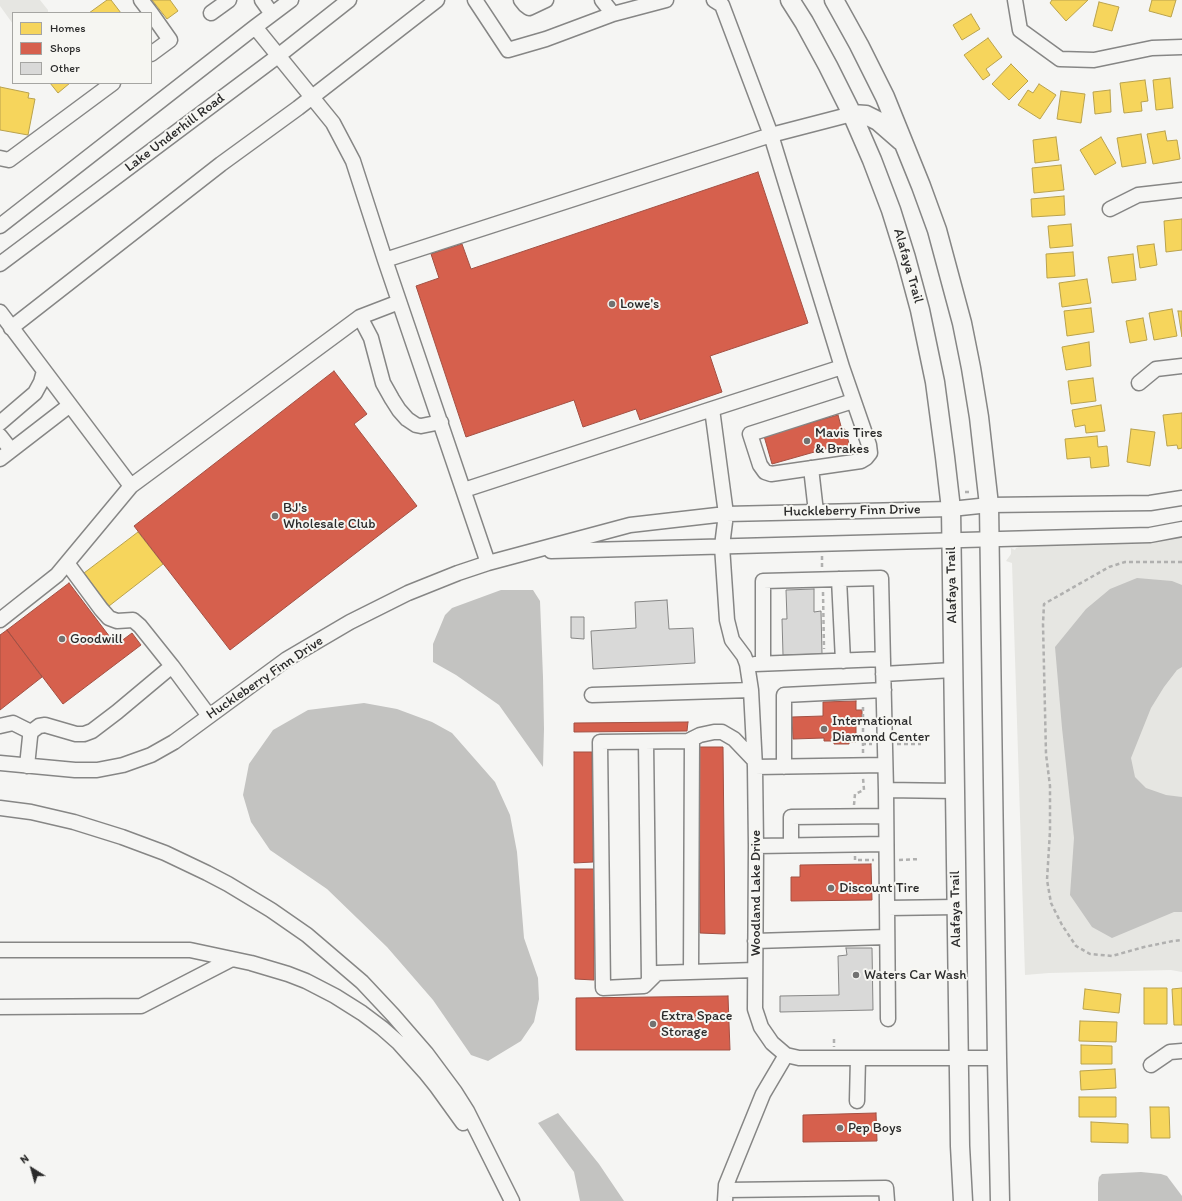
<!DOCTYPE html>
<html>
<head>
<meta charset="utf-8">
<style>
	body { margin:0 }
	#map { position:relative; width:1182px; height:1201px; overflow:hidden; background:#f5f5f3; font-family:Itim,sans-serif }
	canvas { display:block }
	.legend { position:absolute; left:12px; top:12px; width:140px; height:72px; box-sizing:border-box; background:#f6f6f2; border:1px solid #a5a5a2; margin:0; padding:5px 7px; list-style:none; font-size:12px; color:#2b2b2b }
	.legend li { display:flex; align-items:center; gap:8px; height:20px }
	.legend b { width:20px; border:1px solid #a5a5a2 }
	.north { position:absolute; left:12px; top:1149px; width:40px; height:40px; -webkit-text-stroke:3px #f6f6f2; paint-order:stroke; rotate:323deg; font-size:11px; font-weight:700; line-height:16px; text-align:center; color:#2b2b2b }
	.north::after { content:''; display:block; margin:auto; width:14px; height:18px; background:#2b2b2b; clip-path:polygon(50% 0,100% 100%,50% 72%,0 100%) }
</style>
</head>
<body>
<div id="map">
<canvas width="1182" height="1201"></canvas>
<ul class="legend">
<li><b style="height:11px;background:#f6d55c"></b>Homes</li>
<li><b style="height:11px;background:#d6604d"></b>Shops</li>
<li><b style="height:11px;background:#d9d9d8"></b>Other</li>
</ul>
<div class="north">N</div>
</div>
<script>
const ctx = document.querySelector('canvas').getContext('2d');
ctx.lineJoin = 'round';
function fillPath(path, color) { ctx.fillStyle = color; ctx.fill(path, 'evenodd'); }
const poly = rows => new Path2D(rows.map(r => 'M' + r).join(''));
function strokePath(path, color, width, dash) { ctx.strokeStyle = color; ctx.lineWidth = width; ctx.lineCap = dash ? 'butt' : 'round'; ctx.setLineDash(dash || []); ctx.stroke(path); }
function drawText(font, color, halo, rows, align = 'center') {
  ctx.font = font + ' Itim,sans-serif'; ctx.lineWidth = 4; ctx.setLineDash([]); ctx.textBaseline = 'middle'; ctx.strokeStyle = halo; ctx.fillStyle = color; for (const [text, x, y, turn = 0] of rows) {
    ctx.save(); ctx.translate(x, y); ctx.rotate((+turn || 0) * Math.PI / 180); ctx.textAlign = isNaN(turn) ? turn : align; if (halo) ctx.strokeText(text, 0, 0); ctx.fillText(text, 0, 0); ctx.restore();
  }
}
fillPath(poly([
	[0,0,40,0,48,10,48,13,13,13,13,24,0,6],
	[1182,535,1182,972,1171,970,1049,973,1025,975,1012,563,1006,561,1011,554,1011,548,1015,550,1016,548,1032,542,1167,540]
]), '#e6e6e2');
fillPath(poly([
	[1137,578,1172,581,1182,585,1182,667,1177,670,1164,687,1151,708,1131,758,1135,777,1146,788,1166,795,1182,797,1182,912,1174,912,1112,938,1092,927,1070,895,1074,838,1062,728,1055,647,1086,609,1110,589],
	[501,590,533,590,540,601,543,677,544,729,543,767,499,705,456,675,433,662,433,644,445,615,452,608],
	[364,703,397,709,432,722,452,733,495,782,510,815,517,852,524,938,538,978,539,999,534,1022,521,1041,488,1061,471,1055,433,1000,387,947,327,889,270,850,251,822,243,795,249,764,273,730,308,710],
	[558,1113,599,1164,624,1201,580,1201,574,1172,538,1123],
	[1141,1172,1161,1174,1167,1176,1182,1196,1182,1201,1098,1201,1098,1183,1099,1177,1102,1174]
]), '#c3c3c1');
const homes = poly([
	[107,0,111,0,121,13,89,13,107,0],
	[152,0,170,0,178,11,167,19,152,0],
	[1052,0,1088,0,1066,21,1050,3,1052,0],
	[1152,0,1176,0,1171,17,1149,11,1152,0],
	[1099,2,1119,7,1112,31,1093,26,1099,2],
	[971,14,980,29,962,40,953,25,971,14],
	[988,38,1002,57,986,69,990,75,983,80,964,55,988,38],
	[1011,64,1028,81,1009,100,992,84,1011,64],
	[1170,78,1173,108,1156,110,1153,80,1170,78],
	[1145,80,1148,101,1141,102,1142,111,1124,113,1120,83,1145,80],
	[50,83,70,83,58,93,50,83],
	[1039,84,1056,95,1040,119,1018,105,1028,90,1033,93,1039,84],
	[0,87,29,93,28,98,35,99,28,135,0,130,0,87],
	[1110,90,1111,112,1095,114,1093,92,1110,90],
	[1061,91,1085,94,1081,123,1057,119,1061,91],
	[1165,131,1167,141,1177,140,1180,159,1153,164,1147,134,1165,131],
	[1141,134,1146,163,1122,167,1117,138,1141,134],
	[1056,137,1059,160,1035,163,1033,140,1056,137],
	[1101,137,1116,163,1095,175,1080,150,1101,137],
	[1061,165,1064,190,1034,193,1032,168,1061,165],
	[1064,196,1065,215,1032,217,1031,199,1064,196],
	[1182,219,1182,250,1166,252,1164,221,1182,219],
	[1071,224,1073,246,1050,248,1048,226,1071,224],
	[1154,244,1157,265,1140,268,1137,246,1154,244],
	[1073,252,1075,276,1047,278,1046,254,1073,252],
	[1133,254,1136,280,1112,283,1108,257,1133,254],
	[1087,279,1091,303,1062,307,1059,283,1087,279],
	[1091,308,1094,332,1067,336,1064,311,1091,308],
	[1172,309,1177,336,1154,340,1149,313,1172,309],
	[1178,311,1182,311,1182,337,1178,311],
	[1143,318,1147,340,1130,343,1126,321,1143,318],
	[1089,342,1091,366,1066,370,1062,347,1089,342],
	[1093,378,1096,401,1071,404,1068,381,1093,378],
	[1101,405,1105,431,1086,433,1085,425,1075,427,1072,410,1101,405],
	[1182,413,1182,448,1178,449,1177,445,1167,446,1163,415,1182,413],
	[1131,429,1155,432,1150,466,1127,462,1131,429],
	[1097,436,1098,447,1107,446,1109,466,1091,468,1090,457,1067,459,1065,439,1097,436],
	[138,532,163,564,109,606,84,573,138,532],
	[1144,988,1167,988,1167,1024,1144,1024,1144,988],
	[1182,988,1182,1025,1174,1025,1172,989,1182,988],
	[1085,989,1121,994,1119,1013,1083,1009,1085,989],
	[1080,1021,1117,1022,1116,1042,1079,1041,1080,1021],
	[1081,1045,1112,1046,1112,1064,1081,1064,1081,1045],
	[1115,1069,1116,1088,1081,1090,1080,1071,1115,1069],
	[1079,1097,1116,1097,1116,1117,1079,1117,1079,1097],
	[1150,1107,1169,1107,1170,1138,1151,1138,1150,1107],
	[1091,1122,1128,1124,1128,1143,1091,1142,1091,1122]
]);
fillPath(homes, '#f6d55c');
strokePath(homes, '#b9a24d', 1);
const shops = poly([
	[758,172,808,323,710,356,722,392,640,420,636,409,583,427,574,400,466,437,416,286,439,278,431,254,462,244,471,269,758,172],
	[334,371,367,414,354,424,417,506,230,650,134,526,334,371],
	[838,415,842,430,845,429,850,447,833,452,832,447,772,464,764,436,838,415],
	[69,583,116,645,132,633,141,645,63,704,7,630,69,583],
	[7,630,42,677,0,710,0,635,7,630],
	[856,701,856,710,862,710,862,719,856,719,856,742,849,742,849,744,834,744,834,741,824,741,824,738,793,739,792,717,823,716,823,702,856,701],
	[688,722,687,731,574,732,574,723,688,722],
	[699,747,723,747,725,934,700,933,699,747],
	[574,752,592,752,593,862,574,863,574,752],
	[871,864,872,900,791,901,791,877,800,877,800,865,871,864],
	[575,869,594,869,594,980,575,979,575,869],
	[728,996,730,1050,576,1050,576,998,728,996],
	[876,1113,877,1141,803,1142,803,1115,876,1113]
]);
fillPath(shops, '#d6604d');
strokePath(shops, '#a35043', 1);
const building = poly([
	[814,589,814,612,821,611,822,654,783,655,782,619,787,619,786,590,814,589],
	[667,600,669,629,693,628,695,663,593,669,591,631,636,628,635,602,667,600],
	[571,617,584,617,584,639,571,638,571,617],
	[846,948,872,948,873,1010,780,1012,780,996,839,995,838,956,847,955,846,948]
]);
fillPath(building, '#d9d9d8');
strokePath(building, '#868685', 1);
const minor = poly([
	[141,0,151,13],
	[262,0,272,14],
	[475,0,508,50,546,39,613,14,666,0],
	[521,0,525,5,529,8,546,0],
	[602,0,613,14],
	[714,0,722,5,771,135,842,367,712,409,726,514,722,546,727,620,732,640,744,656,747,664,751,690,755,767,756,846,755,1009,761,1027,772,1043,786,1055,799,1058,997,1058],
	[1015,0,1020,30,1060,59,1094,60,1152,48,1182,47],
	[151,13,170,40,151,54],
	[211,13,229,0],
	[255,27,333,123,353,161,385,260,488,563],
	[0,158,9,160,113,83],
	[1110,209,1138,195,1182,190],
	[0,226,255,27,291,0],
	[385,260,771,135,852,114],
	[0,264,278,56,349,0],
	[0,312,131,486],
	[360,317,371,338,383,383,392,399,399,410,407,419,416,425,421,426,441,422],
	[11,328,221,164,298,108,437,0],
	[842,367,869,445,870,453,866,458,861,461,771,474,765,472,760,465,750,434,853,401],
	[1139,383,1156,369,1182,366],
	[0,423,35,393,41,382,44,371],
	[0,436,11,450],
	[0,459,70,405],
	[811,468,816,512],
	[464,490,712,409],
	[551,551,1150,535,1182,529],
	[67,563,101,609,109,618,117,621,133,620,140,626,172,666,209,716],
	[839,579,843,661],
	[0,620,57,575,131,486,360,317,399,302],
	[763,663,763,581,881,578,886,790,888,1019],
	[755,664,883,659],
	[883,674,953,670],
	[592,695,751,690],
	[0,726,13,723,31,732],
	[646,742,649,981],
	[754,760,734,739,722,732,714,732,700,735,688,741,600,742,603,988,644,986,657,973,755,970],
	[0,763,75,770,97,770,123,765,151,755,174,742,287,659,350,622,408,593,458,573,488,563,630,525,726,514,951,509,989,505,1150,503,1182,498],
	[27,766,30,737,31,732,39,726,45,725,76,734,84,734,92,731,117,712,172,666],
	[755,767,885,765],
	[784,767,784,695,884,690],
	[886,790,955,791],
	[0,808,31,812,74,822,122,837,165,853,207,873,228,884,271,910,307,935,362,982,393,1015,426,1053,455,1092,467,1111,512,1201],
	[791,845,791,817,886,816],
	[756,846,886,844],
	[887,908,956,907],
	[755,941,887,937],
	[0,950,190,950,251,963,288,974,306,981,335,996,362,1013,382,1028,399,1043,425,1072,437,1087,463,1123],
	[691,972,692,739],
	[0,1007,141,1006,232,959],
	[1151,1065,1170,1052,1182,1051],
	[857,1101,858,1058],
	[726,1190,886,1188,887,1201],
	[725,1201,726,1185,763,1094,786,1055]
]);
const major = poly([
	[790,0,804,22,828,66,852,114,872,160,891,210,906,258,920,310,935,382,945,457,951,509,959,1073,960,1146,963,1201],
	[834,0,859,45,885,97,921,186,937,230,962,323,971,368,979,417,989,505,997,1058,1000,1201],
	[852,114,866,115,878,121,901,141]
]);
strokePath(minor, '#868685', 17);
strokePath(major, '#868685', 21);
strokePath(poly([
	[965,492,970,492],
	[822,556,822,567],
	[1182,562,1125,562,1109,567,1044,604,1043,624,1046,754,1050,786,1050,831,1047,880,1051,903,1062,925,1076,946,1090,954,1112,956,1144,947,1173,941,1182,940],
	[823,592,824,649],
	[862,744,872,744],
	[897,744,921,744],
	[863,753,863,704],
	[854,805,855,794,864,790,863,778],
	[855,856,855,860,874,860],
	[899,860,920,859],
	[834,1039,834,1047]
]), '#b0b0af', 2.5, [4, 3]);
strokePath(minor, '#f5f5f3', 14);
strokePath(major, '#f5f5f3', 18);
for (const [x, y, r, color] of [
	[612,304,4,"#727271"],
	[807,441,4,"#727271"],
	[275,516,4,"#727271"],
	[62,639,4,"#727271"],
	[824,729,4,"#727271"],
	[831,888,4,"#727271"],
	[856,975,4,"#727271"],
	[653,1024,4,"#727271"],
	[840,1128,4,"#727271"]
]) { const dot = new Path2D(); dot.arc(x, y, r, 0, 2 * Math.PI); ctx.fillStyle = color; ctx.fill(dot); strokePath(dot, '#f6f6f2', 1.5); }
drawText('14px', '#2b2b2b', '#f6f6f2', [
	["Lake Underhill Road",175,133,-37],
	["Alafaya Trail",908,266,74],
	["Huckleberry Finn Drive",852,511,-1],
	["Alafaya Trail",952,585,-91],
	["Huckleberry Finn Drive",265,678,-34],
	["Woodland Lake Drive",756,893,-90],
	["Alafaya Trail",956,909,-91]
]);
drawText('14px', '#2b2b2b', '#f6f6f2', [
	["Lowe's",620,304],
	["Mavis Tires",815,433],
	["& Brakes",815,449],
	["BJ's",283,508],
	["Wholesale Club",283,524],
	["Goodwill",70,639],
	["International",832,721],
	["Diamond Center",832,737],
	["Discount Tire",839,888],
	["Waters Car Wash",864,975],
	["Extra Space",661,1016],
	["Storage",661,1032],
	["Pep Boys",848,1128]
], 'left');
</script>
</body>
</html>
